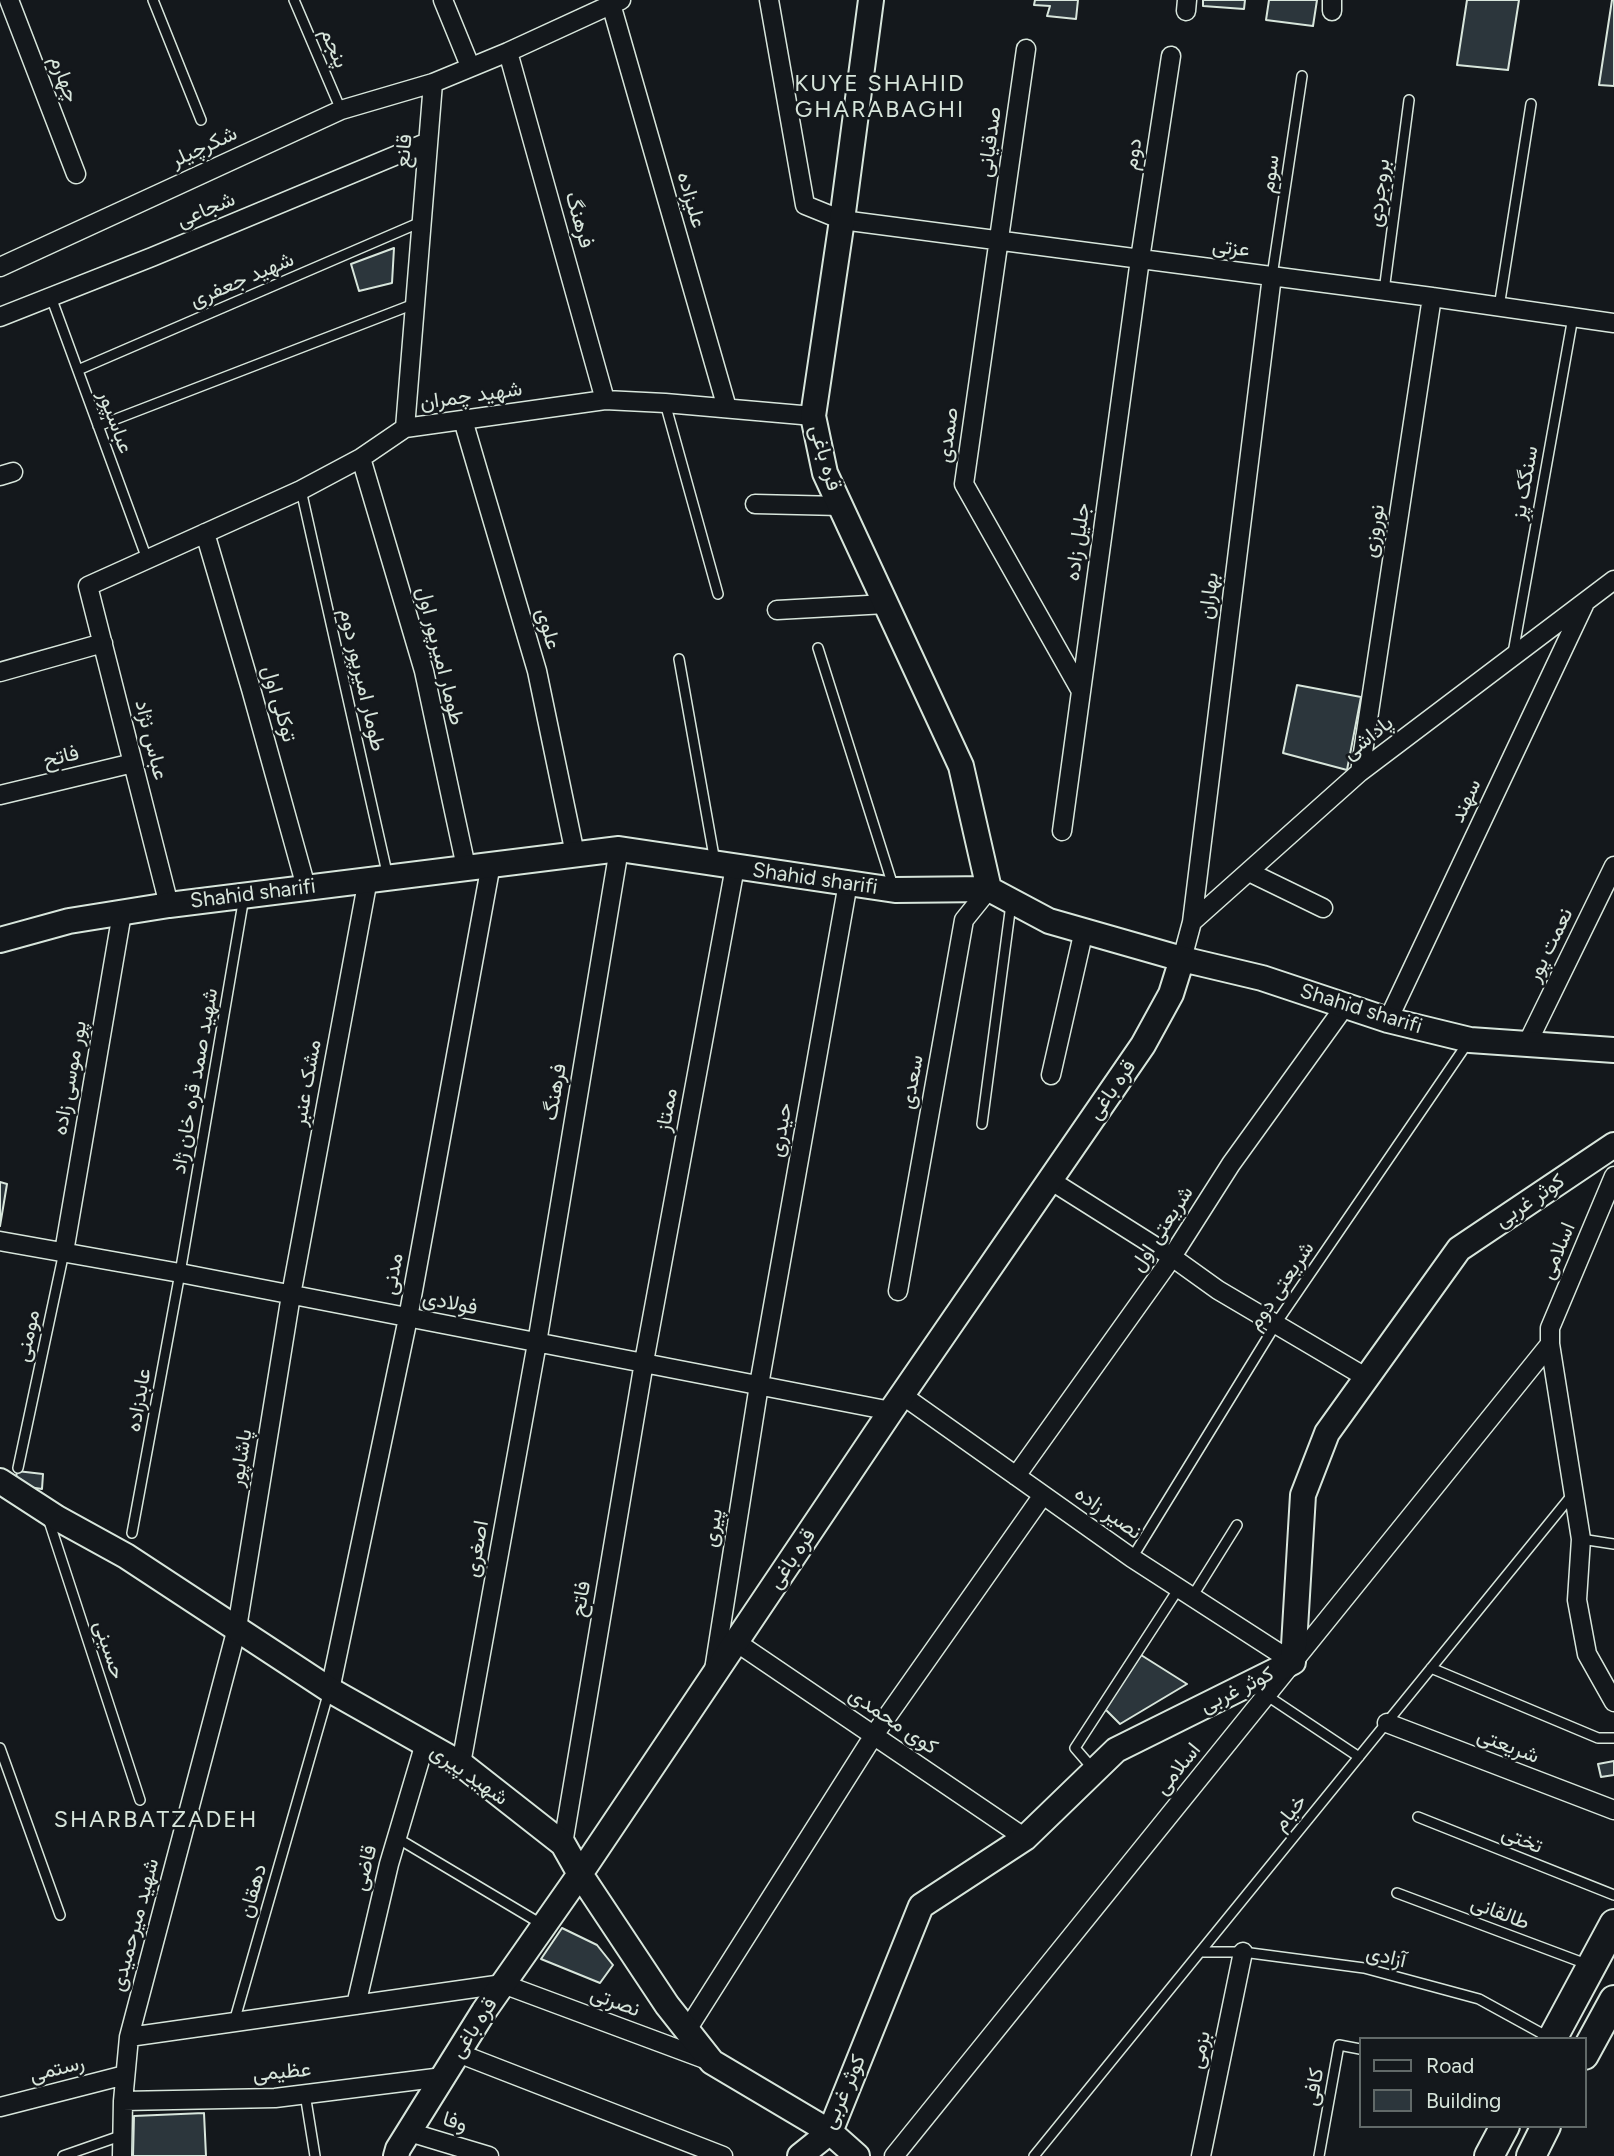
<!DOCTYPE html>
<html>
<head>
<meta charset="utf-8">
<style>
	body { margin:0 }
	#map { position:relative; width:1614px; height:2156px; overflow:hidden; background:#14181c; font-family:Figtree,sans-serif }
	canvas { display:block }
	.legend { position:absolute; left:1359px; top:2037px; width:228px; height:91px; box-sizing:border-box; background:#14181c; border:2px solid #626a69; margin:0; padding:9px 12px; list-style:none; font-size:21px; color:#d8e6dc }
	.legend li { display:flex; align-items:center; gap:14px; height:35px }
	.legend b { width:35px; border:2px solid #626a69 }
</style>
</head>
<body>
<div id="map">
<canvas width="1614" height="2156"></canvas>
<ul class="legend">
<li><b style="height:9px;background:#14181c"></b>Road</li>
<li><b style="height:19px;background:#2c363c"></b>Building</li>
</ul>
</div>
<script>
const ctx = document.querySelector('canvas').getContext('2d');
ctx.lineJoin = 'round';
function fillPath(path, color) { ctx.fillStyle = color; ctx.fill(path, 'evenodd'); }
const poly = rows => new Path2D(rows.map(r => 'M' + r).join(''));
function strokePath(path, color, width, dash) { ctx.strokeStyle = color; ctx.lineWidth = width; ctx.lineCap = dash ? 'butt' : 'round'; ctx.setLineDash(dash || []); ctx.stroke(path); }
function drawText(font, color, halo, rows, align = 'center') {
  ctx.font = font + ' Figtree,Vazirmatn,sans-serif'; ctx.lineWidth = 5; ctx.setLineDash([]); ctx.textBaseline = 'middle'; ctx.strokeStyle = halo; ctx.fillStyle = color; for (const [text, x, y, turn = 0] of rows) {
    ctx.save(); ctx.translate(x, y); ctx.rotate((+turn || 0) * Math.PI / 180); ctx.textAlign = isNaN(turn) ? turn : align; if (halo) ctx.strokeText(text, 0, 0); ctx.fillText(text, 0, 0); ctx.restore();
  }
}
const building = poly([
	[1035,0,1078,0,1076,19,1047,16,1050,6,1034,5,1035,0],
	[1203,0,1245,0,1244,9,1203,6,1203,0],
	[1269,0,1317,0,1313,26,1266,20,1269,0],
	[1467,0,1519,0,1508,70,1457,65,1467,0],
	[1612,0,1614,0,1614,86,1599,85,1612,0],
	[394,248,392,283,359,291,351,264,394,248],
	[1297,685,1361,697,1347,770,1283,753,1297,685],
	[0,1182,7,1184,0,1226,0,1182],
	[17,1471,43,1474,42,1489,15,1485,17,1471],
	[1141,1655,1187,1684,1120,1724,1105,1709,1141,1655],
	[1614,1761,1614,1775,1601,1777,1598,1764,1614,1761],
	[562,1928,597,1945,613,1965,600,1983,541,1959,562,1928],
	[204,2113,206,2156,133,2156,134,2116,204,2113]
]);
fillPath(building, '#2c363c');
strokePath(building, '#d8e6dc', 2);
const lane = poly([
	[153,0,201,120],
	[294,0,341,110],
	[1272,276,1302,76],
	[1384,291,1409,100],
	[51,297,147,559],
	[1499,307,1531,104],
	[78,370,421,222],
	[665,403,718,594],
	[98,426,414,304],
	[301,490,388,877],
	[818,648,894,889],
	[1513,653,1573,317],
	[679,659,715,862],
	[982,1124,1011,904],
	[18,1468,64,1252],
	[48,1518,140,1800],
	[132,1533,180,1273,244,897],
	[1581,1539,1614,1544],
	[1132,1558,1279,1319,1469,1041],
	[1192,1597,1237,1525],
	[1431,1668,1598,1738,1614,1738],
	[1266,1695,1359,1757],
	[0,1748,60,1915],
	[1094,1770,1075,1748,1179,1588],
	[1418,1817,1614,1895],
	[397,1838,543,1925],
	[1397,1893,1589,1965],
	[1201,1952,1243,1952,1364,1968,1479,1999,1550,2038],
	[234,2022,329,1691],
	[305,2094,315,2156],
	[63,2156,123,2135],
	[1034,2156,1572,1495],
	[1319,2156,1339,2045,1360,2049]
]);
const street = poly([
	[9,0,76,174],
	[443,0,470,66],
	[769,0,805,205,842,220,1432,297,1614,323],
	[611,4,727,408],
	[1186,11,1187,0],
	[1332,11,1332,0],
	[1026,49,964,484,1081,691],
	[508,52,605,400],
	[0,267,341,110,433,83,508,52,621,0],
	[0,317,152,257,428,142],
	[463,420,537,671,575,854],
	[405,428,433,83],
	[361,458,424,671,466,867],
	[0,476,13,472],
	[755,504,840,506],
	[205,533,251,689,306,887],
	[777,610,886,604],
	[0,672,103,643],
	[1360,772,1432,297],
	[0,795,133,763],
	[1062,831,1140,259,1171,56],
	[1249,872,1323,908],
	[169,905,88,586,301,490,361,458,405,428,605,400,665,403,813,416],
	[1192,922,1272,276],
	[1182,959,1192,922,1360,772,1614,580],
	[1388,1020,1584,605],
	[1527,1044,1614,866],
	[1051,1075,1084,930],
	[1614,1176,1550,1328,1550,1344,1581,1539,1577,1600,1587,1654,1614,1702],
	[1050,1180,1172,1257,1218,1290,1367,1378],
	[0,1241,180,1273,891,1411],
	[64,1252,122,913],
	[898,1291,964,920,989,889],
	[902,1395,1132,1558,1293,1662],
	[1016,1476,1166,1266,1231,1164,1345,1006],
	[736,1642,1025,1838],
	[714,1670,759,1385,848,883],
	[330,1690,408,1318,491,864],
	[1387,1723,1614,1810],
	[461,1764,537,1343,619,849],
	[563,1844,644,1362,735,867],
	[356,2005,389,1864,425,1743],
	[687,2030,874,1735,1043,1495],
	[129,2037,503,1984,710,2061],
	[458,2053,723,2156],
	[123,2101,275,2098,443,2077],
	[0,2107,125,2075],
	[409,2132,489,2156],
	[122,2156,123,2101,129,2037,237,1628,291,1295,368,879],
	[894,2156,1550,1344],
	[1201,2156,1243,1952]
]);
const secondary = poly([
	[871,0,842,220,813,416,825,473,961,766,989,889],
	[0,940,69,921,169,905,619,849,895,890,989,889,1049,921,1182,959,1262,978,1388,1020,1470,1040,1614,1050],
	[0,1481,57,1518,126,1556,330,1690,461,1764,563,1844,580,1874,667,2005,712,2062,830,2132,857,2156],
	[396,2156,398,2149,484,2011,580,1874,891,1411,1143,1045,1171,994,1182,959],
	[800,2156,830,2132,921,1906,1025,1838,1116,1750,1293,1662,1303,1495,1327,1433,1459,1249,1614,1145]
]);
const primary = poly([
	[1552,2039,1614,1924],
	[1584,2055,1614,2000],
	[1489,2156,1505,2126],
	[1531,2156,1546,2126]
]);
strokePath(lane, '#d8e6dc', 12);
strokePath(street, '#d8e6dc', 21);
strokePath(secondary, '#d8e6dc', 28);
strokePath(primary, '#d8e6dc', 32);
strokePath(lane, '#14181c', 9);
strokePath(street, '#14181c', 18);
strokePath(secondary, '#14181c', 24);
strokePath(primary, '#14181c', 28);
drawText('21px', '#d8e6dc', '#14181c', [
	["پنجم",334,48,67],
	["چهارم",64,79,69],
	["صدقیانی",990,142,-82],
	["شکرچیلر",204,147,-25],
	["قانع",404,151,-85],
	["دوم",1133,154,-81],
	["سوم",1270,174,-82],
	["بروجردی",1379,193,-83],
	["علیزاده",691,200,74],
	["شجاعی",206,210,-23],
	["فرهنگ",579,220,74],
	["عزتی",1231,248,7],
	["شهید جعفری",242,280,-23],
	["شهید چمران",471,396,-8],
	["عباسپور",115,422,70],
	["صمدی",948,435,-82],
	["قره باغی",825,458,74],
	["سنگک پز",1525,483,-80],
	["نوروزی",1374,531,-81],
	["جلیل زاده",1078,542,-82],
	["بهاران",1209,596,-83],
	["علوی",548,629,74],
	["طومار امیرپور اول",440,656,76],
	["طومار امیرپور دوم",362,680,77],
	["توکلی اول",279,704,74],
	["پاداشی",1368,738,-38],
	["عباس نژاد",151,740,76],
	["فاتح",61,757,-14],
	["سهند",1466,801,-65],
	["Shahid sharifi",815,879,8],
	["Shahid sharifi",253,894,-7],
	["نعمت پور",1550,945,-64],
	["Shahid sharifi",1361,1009,17],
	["پور موسی زاده",70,1078,-80],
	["شهید صمد قره خان ژاد",195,1081,-80],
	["سعدی",912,1082,-80],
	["مشک عنبر",307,1083,-80],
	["قره باغی",1112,1090,-55],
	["فرهنگ",555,1092,-80],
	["ممتاز",667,1110,-80],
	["حیدری",781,1130,-80],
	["کوثر غربی",1530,1201,-34],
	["شریعتی اول",1162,1229,-57],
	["اسلامی",1558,1251,-67],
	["مدنی",393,1274,-80],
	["شریعتی دوم",1281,1286,-56],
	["فولادی",450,1303,11],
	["مومنی",28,1336,-78],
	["عابدزاده",139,1400,-80],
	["پاشاپور",241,1458,-81],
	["نصیر زاده",1108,1513,35],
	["پیری",713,1528,-81],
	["اصغری",477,1549,-80],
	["قره باغی",792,1559,-56],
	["فاتح",581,1599,-80],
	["حسینی",109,1650,72],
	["کوثر غربی",1237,1690,-26],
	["کوی محمدی",893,1721,34],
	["شریعتی",1508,1746,21],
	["اسلامی",1178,1769,-51],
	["شهید پیری",469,1775,35],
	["خیام",1290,1813,-51],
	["تختی",1522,1840,22],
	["قاضی",365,1868,-76],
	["دهقان",253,1891,-74],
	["طالقانی",1500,1913,21],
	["شهید میرحمیدی",135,1925,-75],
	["آزادی",1386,1957,13],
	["نصرتی",615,2002,20],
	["قره باغی",474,2028,-57],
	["بزمی",1200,2050,-78],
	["رستمی",57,2069,-14],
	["عظیمی",282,2072,-5],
	["کافی",1314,2087,-80],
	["کوثر غربی",844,2092,-66],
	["وفا",455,2122,17]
]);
ctx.letterSpacing = '2px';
drawText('23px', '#d8e6dc', '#14181c', [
	["KUYE SHAHID",880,84],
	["GHARABAGHI",880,110],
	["SHARBATZADEH",156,1820]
]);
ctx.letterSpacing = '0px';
</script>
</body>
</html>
